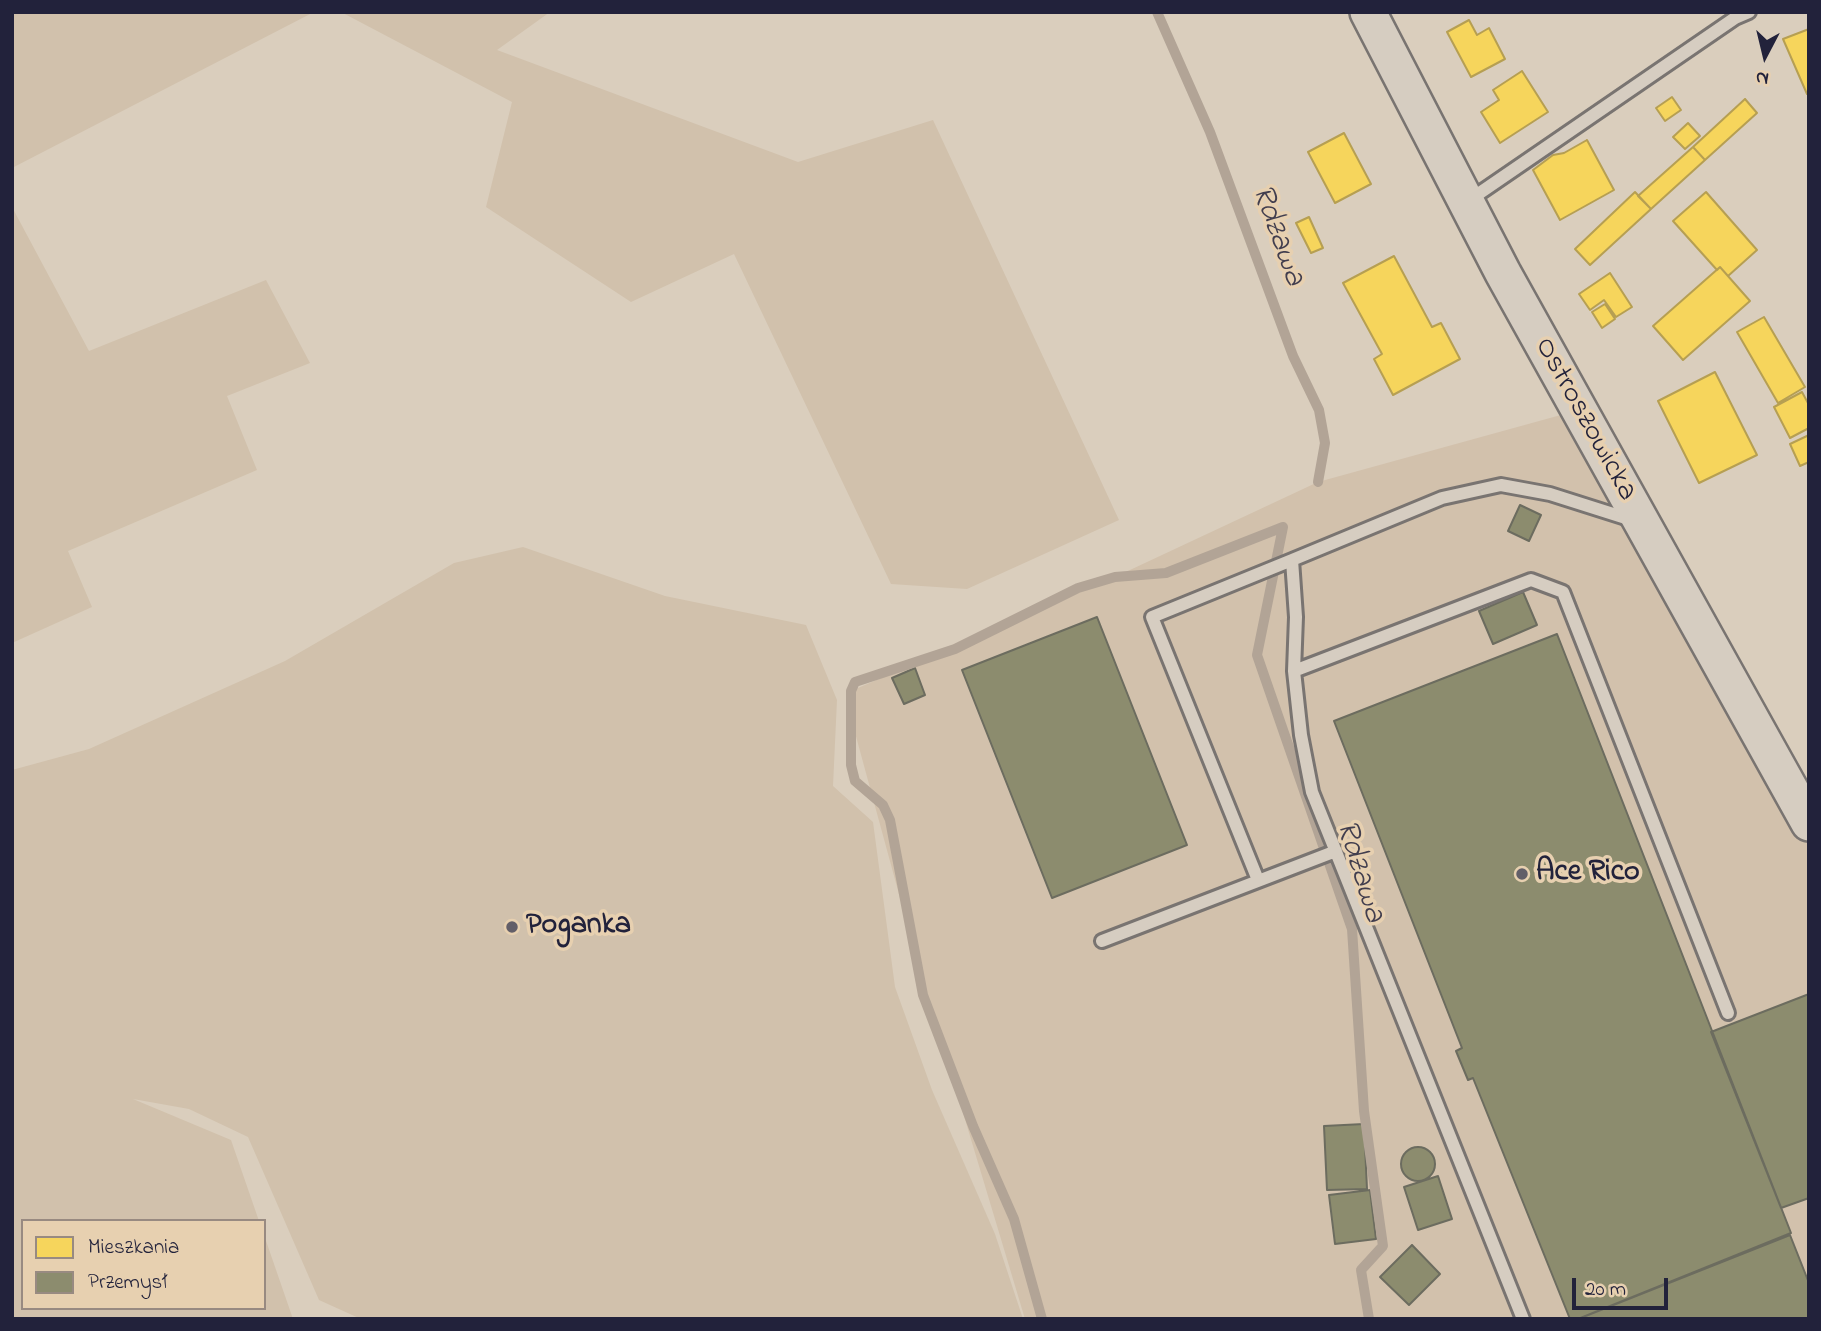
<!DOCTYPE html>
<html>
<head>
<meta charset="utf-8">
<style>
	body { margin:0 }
	#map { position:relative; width:1821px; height:1331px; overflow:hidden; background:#dacebd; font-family:"Indie Flower",sans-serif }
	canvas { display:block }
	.frame { position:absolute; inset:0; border:14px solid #22223b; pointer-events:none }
	.legend { position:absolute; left:21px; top:1219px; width:245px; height:91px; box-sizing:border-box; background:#e7d0b0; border:2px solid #988a81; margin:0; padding:9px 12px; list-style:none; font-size:21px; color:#22223b }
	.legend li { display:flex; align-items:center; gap:14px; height:35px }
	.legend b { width:35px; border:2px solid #988a81 }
	.north { position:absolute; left:1730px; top:21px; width:70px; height:70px; -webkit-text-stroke:5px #e7d0b0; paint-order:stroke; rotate:187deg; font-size:19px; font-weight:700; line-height:28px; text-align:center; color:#22223b }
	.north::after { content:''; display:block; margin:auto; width:24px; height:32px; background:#22223b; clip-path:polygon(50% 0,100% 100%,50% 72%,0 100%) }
	.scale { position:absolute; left:1572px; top:1278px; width:96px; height:32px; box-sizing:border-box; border:4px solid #22223b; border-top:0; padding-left:9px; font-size:21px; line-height:24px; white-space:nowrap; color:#22223b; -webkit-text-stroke:5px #e7d0b0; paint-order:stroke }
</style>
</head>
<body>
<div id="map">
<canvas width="1821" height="1331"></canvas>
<div class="frame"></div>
<ul class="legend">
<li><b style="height:19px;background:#f6d55c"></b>Mieszkania</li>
<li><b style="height:19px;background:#8c8c6e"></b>Przemysł</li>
</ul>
<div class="north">N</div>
<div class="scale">20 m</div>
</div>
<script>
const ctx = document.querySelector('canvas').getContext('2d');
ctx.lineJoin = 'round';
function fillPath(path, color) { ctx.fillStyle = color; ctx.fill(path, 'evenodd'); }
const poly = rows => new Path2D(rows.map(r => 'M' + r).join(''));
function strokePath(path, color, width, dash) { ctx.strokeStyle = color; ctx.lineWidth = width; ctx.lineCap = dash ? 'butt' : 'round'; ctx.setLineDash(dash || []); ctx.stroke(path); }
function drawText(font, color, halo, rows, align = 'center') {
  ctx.font = font + ' "Indie Flower",sans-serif'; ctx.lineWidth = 7; ctx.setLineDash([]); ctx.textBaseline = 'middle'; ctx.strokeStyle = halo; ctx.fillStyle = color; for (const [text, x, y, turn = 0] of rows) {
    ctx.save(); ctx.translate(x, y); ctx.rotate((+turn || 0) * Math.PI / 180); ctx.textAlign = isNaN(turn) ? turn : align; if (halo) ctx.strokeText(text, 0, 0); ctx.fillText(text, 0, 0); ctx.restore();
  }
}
fillPath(poly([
	[1579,410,1809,823,1809,1319,1025,1319,915,953,851,718,851,691,1115,577,1318,482]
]), '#d2c1ac');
fillPath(poly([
	[12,12,314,12,12,168],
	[341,12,550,12,497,50,798,162,933,120,1119,520,967,589,891,584,734,254,631,302,486,207,512,102],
	[12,207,89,351,266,280,310,363,227,396,257,470,68,551,92,607,12,643],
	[523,547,665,596,806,625,837,700,833,786,873,822,895,987,932,1090,995,1234,1023,1319,361,1319,319,1300,248,1137,189,1109,133,1099,231,1140,259,1221,23,1221,23,1308,264,1308,264,1235,293,1319,12,1319,12,770,89,749,285,661,454,563]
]), '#d1c1ac');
const homes = poly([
	[1469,20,1477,35,1489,28,1505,59,1471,77,1447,32,1469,20],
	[1809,29,1809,93,1807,94,1783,39,1809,29],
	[1522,71,1548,112,1500,143,1481,112,1499,100,1493,90,1522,71],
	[1672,97,1681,110,1665,121,1656,108,1672,97],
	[1745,99,1757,113,1705,160,1693,147,1745,99],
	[1688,123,1700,136,1685,149,1673,137,1688,123],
	[1344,133,1371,184,1335,203,1308,152,1344,133],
	[1587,140,1614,190,1560,220,1533,170,1553,155,1564,153,1587,140],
	[1693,147,1705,160,1651,209,1638,196,1693,147],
	[1635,192,1651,209,1590,265,1575,249,1635,192],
	[1706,192,1757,250,1728,276,1720,267,1717,270,1673,221,1706,192],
	[1309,217,1323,248,1311,253,1296,223,1309,217],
	[1394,256,1432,327,1441,323,1460,359,1393,395,1374,359,1382,354,1343,283,1394,256],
	[1720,267,1750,301,1683,360,1653,326,1720,267],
	[1610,273,1632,307,1616,317,1604,300,1590,310,1579,294,1610,273],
	[1605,304,1615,319,1602,328,1592,312,1605,304],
	[1764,317,1805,387,1778,403,1737,332,1764,317],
	[1715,372,1757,455,1699,483,1658,401,1715,372],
	[1802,392,1809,405,1809,428,1790,438,1774,407,1802,392],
	[1809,435,1809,462,1800,466,1790,444,1809,435]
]);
fillPath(homes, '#f6d55c');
strokePath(homes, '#b69f52', 2);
const industry = poly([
	[1520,505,1541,515,1529,541,1508,531,1520,505],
	[1523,592,1537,625,1493,644,1479,611,1523,592],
	[1097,617,1187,845,1052,898,962,670,1097,617],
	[1557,634,1791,1233,1578,1319,1570,1319,1473,1078,1468,1080,1456,1051,1462,1048,1334,721,1557,634],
	[915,668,925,695,904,704,892,678,915,668],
	[1809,994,1809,1198,1781,1208,1711,1032,1809,994],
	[1364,1124,1367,1189,1327,1190,1324,1126,1364,1124],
	'1401 1164a17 17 0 1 1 34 0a17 17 0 1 1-34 0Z',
	[1438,1176,1452,1219,1418,1230,1404,1187,1438,1176],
	[1370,1190,1376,1239,1335,1244,1329,1195,1370,1190],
	[1790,1235,1809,1283,1809,1319,1578,1319,1790,1235],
	[1412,1245,1440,1274,1409,1305,1380,1277,1412,1245]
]);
fillPath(industry, '#8c8c6e');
strokePath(industry, '#6c6c5f', 2);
strokePath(poly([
	[1157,12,1210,132,1293,356,1319,410,1325,443,1318,482],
	[1283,527,1257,655,1352,929,1364,1111,1383,1246,1361,1270,1369,1319],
	[1042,1319,1014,1219,973,1126,923,995,890,820,883,805,855,781,851,765,851,691,855,682,955,649,1078,588,1115,577,1166,573,1283,527]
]), '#b2a496', 10);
const lane = poly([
	[1468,201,1735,18,1749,12],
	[1294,671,1531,580,1563,592,1728,1013],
	[1258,880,1152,617,1292,560],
	[1102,941,1336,851],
	[1523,1319,1312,792,1301,735,1294,671,1296,617,1292,560,1442,498,1501,485,1550,494,1632,520]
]);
const secondary = poly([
	[1368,12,1503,273,1809,823]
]);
strokePath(lane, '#797471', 18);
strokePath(secondary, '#797471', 40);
strokePath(lane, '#d6cdc1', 12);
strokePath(secondary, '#d6cdc1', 35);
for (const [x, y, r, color] of [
	[1522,874,7,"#625e68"],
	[512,927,7,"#625e68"]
]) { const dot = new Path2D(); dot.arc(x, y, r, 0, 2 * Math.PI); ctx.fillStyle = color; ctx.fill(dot); strokePath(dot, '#e7d0b0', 2.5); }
drawText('30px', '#22223b', '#e7d0b0', [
	["Ostroszowicka",1584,420,61]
]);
drawText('bold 30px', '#22223b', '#e7d0b0', [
	["Ace Rico",1536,874],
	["Poganka",526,927]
], 'left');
drawText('italic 32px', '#423e4e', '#e7d0b0', [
	["Rdzawa",1276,236,70],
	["Rdzawa",1358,872,73]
]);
</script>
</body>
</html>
